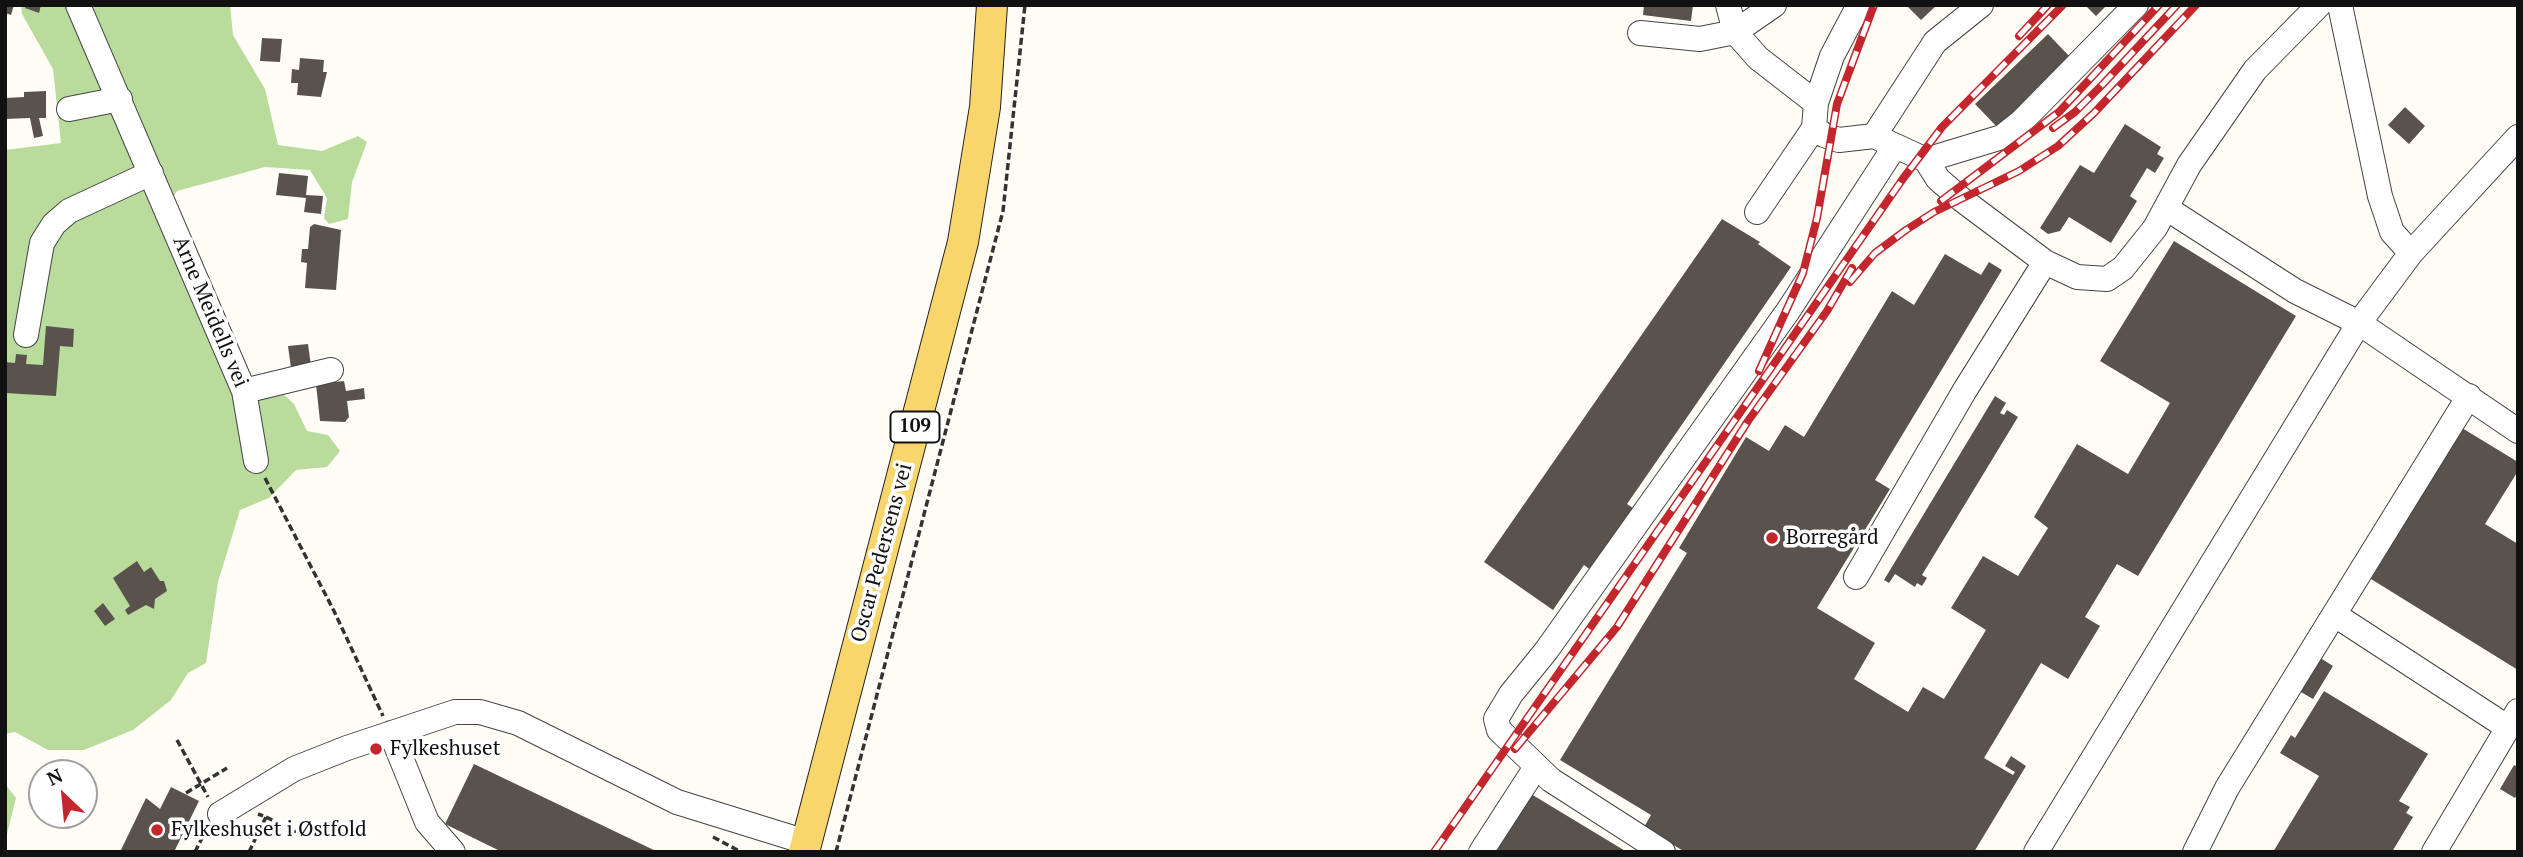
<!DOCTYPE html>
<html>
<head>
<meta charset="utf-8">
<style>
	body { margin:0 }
	#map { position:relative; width:2523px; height:857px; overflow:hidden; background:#fffdf5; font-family:"PT Serif",serif }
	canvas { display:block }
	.frame { position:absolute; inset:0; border:7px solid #111; pointer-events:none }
	.north { position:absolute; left:28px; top:759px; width:70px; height:70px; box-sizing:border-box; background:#fff; border:2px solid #a0a0a0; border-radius:50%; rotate:334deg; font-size:19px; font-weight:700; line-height:28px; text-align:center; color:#111 }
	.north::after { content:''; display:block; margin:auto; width:24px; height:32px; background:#c4262e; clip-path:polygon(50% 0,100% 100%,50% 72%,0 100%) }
</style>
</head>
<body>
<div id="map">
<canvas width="2523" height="857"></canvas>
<div class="frame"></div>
<div class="north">N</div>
</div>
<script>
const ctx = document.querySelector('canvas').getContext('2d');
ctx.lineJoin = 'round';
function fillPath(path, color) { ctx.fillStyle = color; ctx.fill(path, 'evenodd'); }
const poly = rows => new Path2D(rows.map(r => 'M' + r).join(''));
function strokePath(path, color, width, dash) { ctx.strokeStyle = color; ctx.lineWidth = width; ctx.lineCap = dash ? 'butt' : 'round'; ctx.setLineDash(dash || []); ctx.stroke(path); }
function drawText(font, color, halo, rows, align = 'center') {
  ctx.font = font + ' "PT Serif",serif'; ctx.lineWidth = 7; ctx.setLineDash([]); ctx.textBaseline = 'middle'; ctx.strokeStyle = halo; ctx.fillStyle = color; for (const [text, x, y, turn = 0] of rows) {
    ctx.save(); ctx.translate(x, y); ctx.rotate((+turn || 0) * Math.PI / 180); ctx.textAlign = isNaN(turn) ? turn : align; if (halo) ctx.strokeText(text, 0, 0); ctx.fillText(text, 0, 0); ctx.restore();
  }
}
fillPath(poly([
	[21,5,230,5,233,35,265,89,278,145,322,151,358,136,367,142,352,182,348,219,329,224,324,218,327,198,310,170,265,167,177,191,159,218,233,387,279,390,294,404,307,431,328,435,340,451,327,467,296,470,269,498,240,510,218,582,206,663,188,673,171,700,133,730,84,750,48,750,15,732,5,734,5,150,61,143,53,69,22,14],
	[5,784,16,798,5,842]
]), '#b9dc9c');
fillPath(poly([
	[5,5,14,5,11,15,5,13],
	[26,5,41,5,39,13,25,8],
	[1644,5,1693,5,1691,21,1643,15],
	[1906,5,1937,5,1921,20],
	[2085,5,2107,5,2096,16],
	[2048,34,2071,58,1998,128,1975,104],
	[262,38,282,39,280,62,260,61],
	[300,58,324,60,323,72,327,72,321,97,297,95,298,83,291,83,292,69,299,70],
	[46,91,46,118,39,118,43,136,34,138,30,118,5,119,5,98,24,97,24,92],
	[2405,107,2425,126,2409,144,2388,125],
	[2125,124,2161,147,2157,154,2164,158,2155,173,2147,168,2130,196,2137,201,2111,243,2069,217,2060,231,2048,234,2040,228,2080,165,2094,173],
	[279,173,308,176,306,195,323,196,321,214,304,212,306,198,276,195],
	[1722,219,1760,242,1758,244,1791,267,1627,504,1639,512,1596,574,1584,565,1553,610,1484,562],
	[314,224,341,230,336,290,305,288,307,263,301,262,302,249,308,249,310,227],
	[2174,241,2296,316,2138,576,2117,564,2085,617,2100,626,2068,679,2041,663,1984,758,2013,775,2015,772,2005,766,2011,756,2026,766,1974,852,1685,852,1644,827,1651,815,1560,760,1687,553,1679,548,1746,437,1769,451,1785,425,1804,437,1892,291,1914,305,1945,254,1981,275,1989,262,2002,270,1875,480,1890,489,1817,608,1875,643,1854,679,1908,712,1923,687,1944,699,1986,630,1951,608,1983,556,2018,576,2048,528,2034,517,2077,444,2128,474,2170,403,2100,361],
	[46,326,74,329,73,347,60,346,56,396,5,393,5,362,15,363,16,354,27,355,26,364,43,365],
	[308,344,311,366,291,368,288,346],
	[344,381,346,391,364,388,365,399,347,401,349,417,345,422,320,421,316,384],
	[1995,396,2006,403,2000,413,2004,415,2007,410,2018,417,1922,575,1927,578,1922,586,1917,583,1915,587,1895,574,1889,583,1884,580],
	[2462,428,2518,462,2518,471,2485,524,2518,544,2518,670,2371,579],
	[137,561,144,572,151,567,160,581,164,581,167,591,155,599,154,609,146,605,128,615,125,610,130,606,113,578],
	[103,603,115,619,105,626,94,611],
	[2314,654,2333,666,2313,699,2294,688],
	[2324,691,2428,754,2399,801,2410,807,2406,813,2413,817,2392,852,2273,852,2319,776,2280,753,2291,735,2295,738],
	[474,764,658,852,502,852,445,824],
	[2514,765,2518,767,2518,793,2515,798,2500,789],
	[171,787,199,801,174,852,120,852,146,798,160,809],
	[1531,794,1627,852,1496,852]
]), '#5a524d');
const minor = poly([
	[78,5,244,391,256,461],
	[1728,5,1735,32,1758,58,1816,103],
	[2340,5,2380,196,2392,232,2411,253],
	[1640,33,1700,39,1735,32,1774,5],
	[69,109,120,99],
	[1814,128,1824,135,1839,140,1874,136,1926,160,1938,179,1961,199,2045,262,2077,277,2107,279,2123,268,2155,228,2189,165,2255,70,2319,5],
	[1874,136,1935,42,1981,5],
	[1926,160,2002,137,2021,122,2136,5],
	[2166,208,2295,291,2359,323,2518,431],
	[1757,212,1814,128,1816,103,1832,56,1859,5],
	[26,335,42,243,54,224,69,211,151,173],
	[244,391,331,370],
	[1856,577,1965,390,2045,262],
	[2335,615,2507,727],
	[391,733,427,822,453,852],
	[220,814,294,769,347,748,455,712,480,712,518,723,677,802,806,842],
	[1481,852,1536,767],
	[1663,852,1551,780,1499,730,1496,719,1511,694,1546,651,1788,311,1895,146],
	[2036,852,2359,323,2411,253,2518,137],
	[2195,852,2227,788,2469,396],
	[2434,852,2518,711]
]);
const major = poly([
	[804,852,963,242,985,107,992,5]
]);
strokePath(minor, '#444', 26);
strokePath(major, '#222', 32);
strokePath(poly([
	[265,478,334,611,383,716],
	[177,740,208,797],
	[186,793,227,768],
	[266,817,296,832],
	[713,837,741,852],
	[195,852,207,828],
	[249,852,266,817,258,814],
	[836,852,1003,211,1025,5]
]), '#333', 3.5, [7, 3.5]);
strokePath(minor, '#fff', 24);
strokePath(major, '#f9d66b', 30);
const rail = poly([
	[2019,36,2048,5],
	[2053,128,2075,112,2103,84,2177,5],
	[1941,201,2059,112,2159,5],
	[1850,282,1875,253,1906,230,1934,212,2019,171,2058,146,2094,113,2196,5],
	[1759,371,1803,273,1817,218,1837,104,1874,5],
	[1515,749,1617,627,1748,421,1827,311,1852,268],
	[1434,852,1902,180,1942,127,2063,5]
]);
strokePath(rail, '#c4262e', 8);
strokePath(rail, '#fff', 5, [16]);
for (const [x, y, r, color] of [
	[1772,538,7,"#c4262e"],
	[376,749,7,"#c4262e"],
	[157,830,7,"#c4262e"]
]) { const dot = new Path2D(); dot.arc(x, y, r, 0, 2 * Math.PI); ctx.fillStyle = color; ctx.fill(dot); strokePath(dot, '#fff', 2.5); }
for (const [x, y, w] of [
	[915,427,49]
]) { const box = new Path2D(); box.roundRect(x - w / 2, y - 15.5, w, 31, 5); ctx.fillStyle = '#fff'; ctx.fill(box); strokePath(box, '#111', 2); }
drawText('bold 19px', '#111', null, [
	["109",915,427]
]);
drawText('21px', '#111', '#fff', [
	["Arne Meidells vei",210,312,67],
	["Oscar Pedersens vei",882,553,-75]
]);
drawText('21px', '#111', '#fff', [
	["Borregård",1786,538],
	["Fylkeshuset",390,749],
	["Fylkeshuset i Østfold",171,830]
], 'left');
</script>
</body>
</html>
